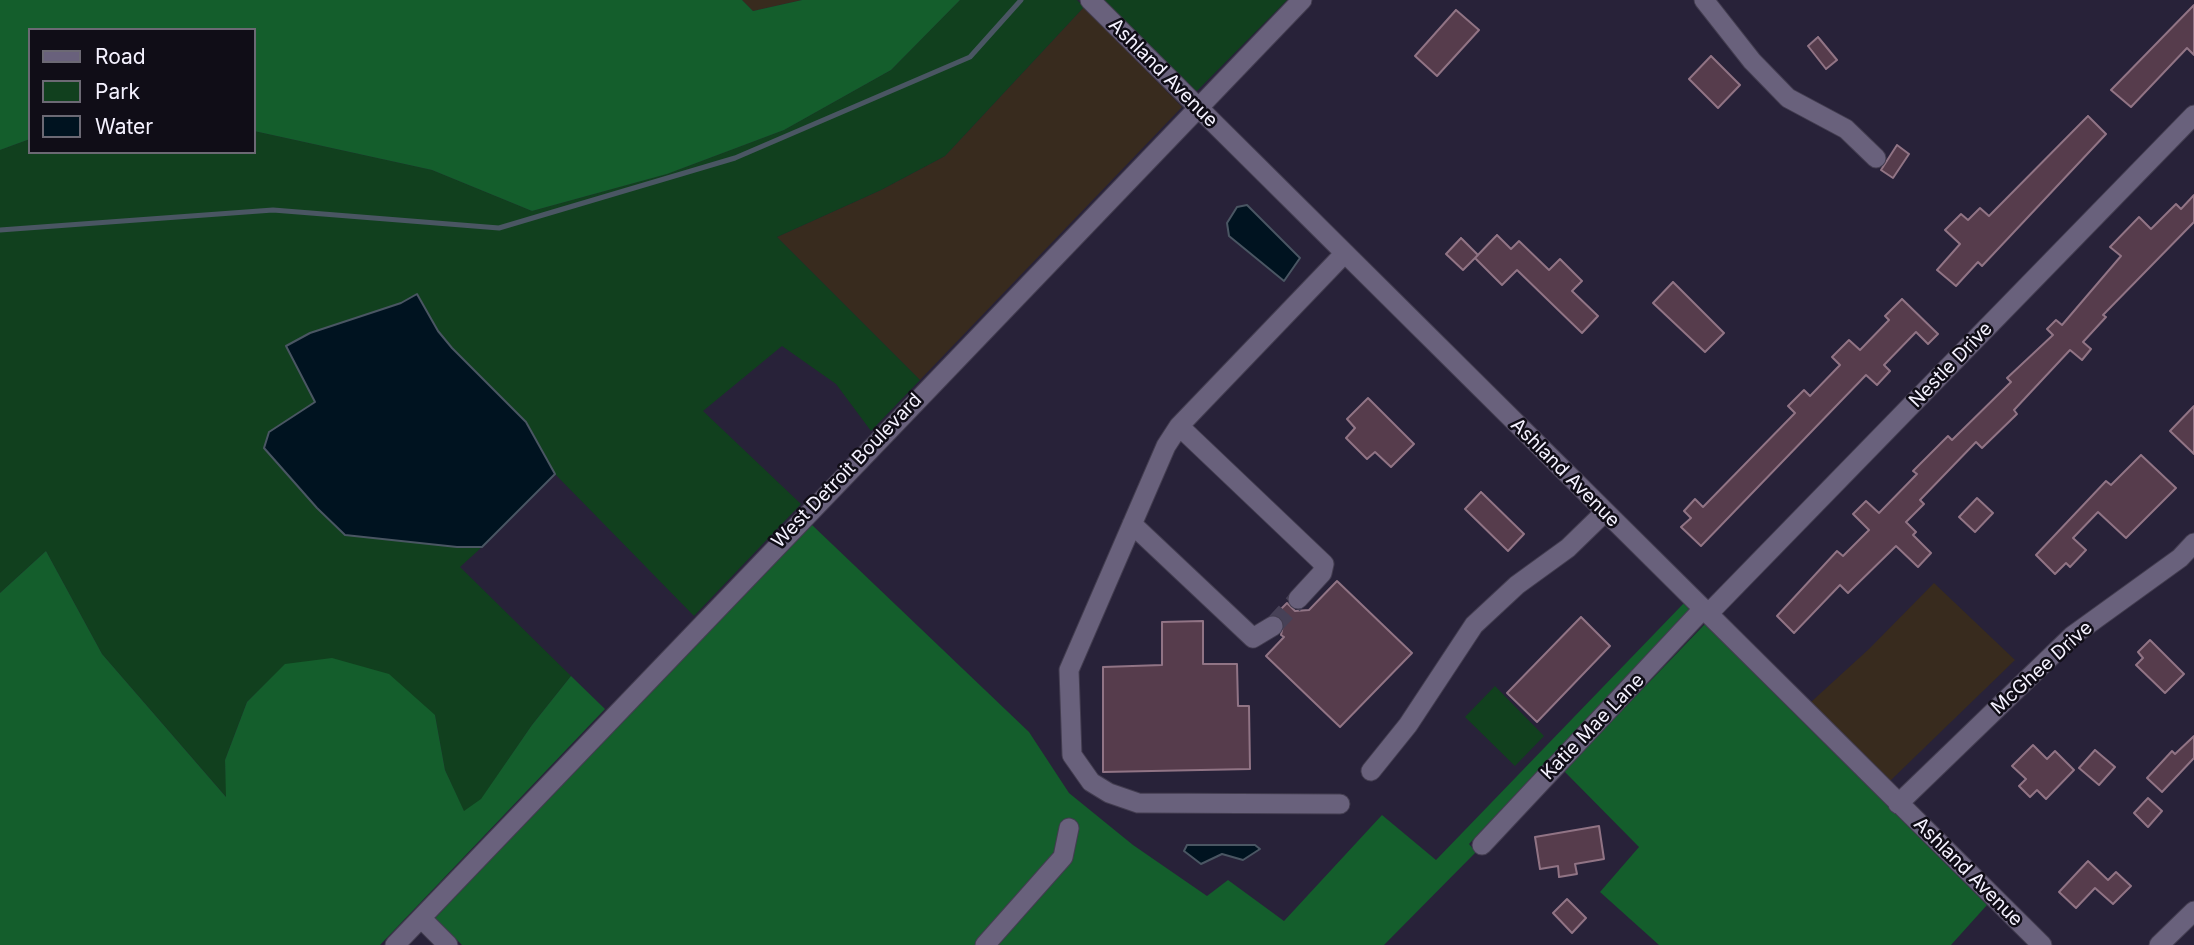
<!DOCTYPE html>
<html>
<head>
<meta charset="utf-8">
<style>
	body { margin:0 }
	#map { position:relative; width:2194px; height:945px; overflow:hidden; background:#282239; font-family:Inter,sans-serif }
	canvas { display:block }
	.legend { position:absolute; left:28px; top:28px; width:228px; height:126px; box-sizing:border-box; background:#100d17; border:2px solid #6c6974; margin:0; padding:9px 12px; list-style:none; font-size:21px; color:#f5f2ff }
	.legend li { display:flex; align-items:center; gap:14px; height:35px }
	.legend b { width:35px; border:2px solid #6c6974 }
</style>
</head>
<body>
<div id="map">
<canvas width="2194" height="945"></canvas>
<ul class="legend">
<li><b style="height:9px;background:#69617c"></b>Road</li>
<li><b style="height:19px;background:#11401e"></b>Park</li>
<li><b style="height:19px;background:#001320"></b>Water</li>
</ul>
</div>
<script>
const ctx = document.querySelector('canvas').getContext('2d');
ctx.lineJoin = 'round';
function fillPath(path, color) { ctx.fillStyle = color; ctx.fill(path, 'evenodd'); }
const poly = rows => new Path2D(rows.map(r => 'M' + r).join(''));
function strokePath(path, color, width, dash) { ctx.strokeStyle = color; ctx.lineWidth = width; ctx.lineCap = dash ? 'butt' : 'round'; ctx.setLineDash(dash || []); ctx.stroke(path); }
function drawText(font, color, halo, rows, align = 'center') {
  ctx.font = font + ' Inter,sans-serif'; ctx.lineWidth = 5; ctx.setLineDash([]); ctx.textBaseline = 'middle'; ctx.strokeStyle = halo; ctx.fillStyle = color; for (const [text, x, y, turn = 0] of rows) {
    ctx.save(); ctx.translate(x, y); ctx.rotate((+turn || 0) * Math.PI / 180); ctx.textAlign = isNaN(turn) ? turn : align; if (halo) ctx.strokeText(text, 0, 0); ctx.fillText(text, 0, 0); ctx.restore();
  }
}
fillPath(poly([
	[742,0,802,0,753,11],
	[1084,7,1182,107,920,380,777,237,881,190,945,156],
	[1934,583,2015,660,1889,782,1811,702,1869,649]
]), '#382b1e');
fillPath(poly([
	[960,0,1077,0,1084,7,945,156,881,190,777,237,920,380,871,431,836,384,782,346,703,411,801,504,694,616,555,474,526,422,452,348,438,331,417,294,401,303,315,402,269,432,264,448,317,508,345,535,457,547,482,547,460,567,571,676,532,725,481,800,464,812,445,770,435,715,285,665,247,702,225,760,227,798,102,654,46,551,0,593,0,150,30,139,30,152,254,152,254,131,432,170,532,211,667,174,784,130,891,70],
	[1103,0,1287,0,1195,93],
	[1495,686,1544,736,1515,766,1465,717]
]), '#11401e');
fillPath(poly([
	[0,0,742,0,753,11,802,0,960,0,891,70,784,130,667,174,532,211,432,170,254,131,254,30,30,30,30,139,0,150],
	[811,524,1029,732,1069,793,1133,845,1207,896,1228,880,1284,921,1382,815,1436,860,1684,603,1690,609,1469,844,1476,852,1384,945,462,945,435,918],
	[46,551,102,654,226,797,225,760,247,702,285,664,332,658,389,674,435,715,445,770,464,811,481,799,532,725,571,676,605,709,380,945,0,945,0,593],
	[1705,624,1987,905,1951,945,1659,945,1600,892,1639,847,1564,771]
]), '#145e2c');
const water = poly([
	[1247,205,1300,258,1284,281,1229,236,1227,223,1237,207,1247,205],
	[417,294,438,331,452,348,526,422,555,474,482,547,457,547,345,535,317,508,264,448,269,432,315,402,286,346,310,333,401,303,417,294],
	[1187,845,1255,845,1260,849,1243,860,1222,854,1201,864,1184,851,1187,845]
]);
fillPath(water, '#001320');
strokePath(water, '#4a5663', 2);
strokePath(poly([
	[0,230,273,210,499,228,735,158,970,57,1021,0]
]), '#4a5663', 5);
const building = poly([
	[2194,5,2194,55,2187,48,2131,107,2111,90,2194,5],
	[1456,10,1479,30,1437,76,1415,56,1456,10],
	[1818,37,1837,60,1826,69,1808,46,1818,37],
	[1711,56,1740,85,1718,108,1689,79,1711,56],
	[2088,116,2106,134,1982,266,1978,262,1956,286,1937,270,1960,244,1945,230,1961,214,1968,220,1980,208,1989,216,2088,116],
	[1897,145,1909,154,1893,178,1881,170,1897,145],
	[2194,195,2194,222,2103,315,2106,317,2083,342,2091,349,2082,360,2070,350,2014,410,2017,414,1982,448,1976,442,1920,500,1924,504,1906,522,1916,532,1913,535,1931,553,1918,567,1896,546,1848,593,1840,585,1794,633,1777,616,1837,551,1843,556,1869,530,1853,514,1866,501,1879,513,1917,474,1913,471,1948,436,1952,440,2011,382,2007,378,2053,335,2047,329,2056,320,2062,325,2121,256,2110,247,2139,217,2151,229,2176,204,2181,209,2194,195],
	[1497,235,1511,249,1519,241,1549,270,1560,259,1582,281,1572,291,1598,316,1582,333,1517,270,1502,285,1475,258,1497,235],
	[1461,238,1478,255,1463,270,1446,254,1461,238],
	[1673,282,1724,333,1705,352,1653,303,1673,282],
	[1902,299,1938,334,1928,344,1916,332,1884,365,1890,371,1877,385,1866,375,1701,546,1681,527,1691,518,1684,511,1695,499,1703,507,1795,413,1788,406,1804,390,1810,396,1840,365,1832,357,1849,340,1860,350,1889,320,1885,316,1902,299],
	[1368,398,1414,444,1391,467,1375,452,1367,459,1346,438,1355,428,1347,419,1368,398],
	[2194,406,2194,454,2170,431,2194,406],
	[2141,455,2176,488,2126,538,2098,512,2073,538,2086,550,2070,567,2066,563,2055,574,2036,555,2106,481,2111,485,2141,455],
	[1481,492,1524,534,1508,551,1465,509,1481,492],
	[1977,498,1993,513,1975,532,1959,517,1977,498],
	[1337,581,1412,653,1340,727,1266,656,1284,637,1281,635,1284,620,1276,614,1287,603,1295,611,1309,610,1337,581],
	[1581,617,1610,646,1537,722,1507,693,1581,617],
	[1203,621,1203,664,1237,664,1238,706,1249,706,1250,769,1103,772,1103,667,1162,665,1162,622,1203,621],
	[2150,640,2184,674,2165,693,2136,665,2143,658,2138,652,2150,640],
	[2194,736,2194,758,2162,792,2147,778,2172,751,2175,754,2194,736],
	[2033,745,2047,759,2055,751,2074,770,2046,799,2037,790,2030,797,2019,786,2026,779,2012,766,2033,745],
	[2095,750,2115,767,2099,785,2079,768,2095,750],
	[2148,798,2162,811,2148,827,2134,813,2148,798],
	[1599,826,1604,859,1575,864,1577,874,1559,877,1558,866,1540,869,1535,837,1599,826],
	[2088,861,2108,880,2116,872,2131,886,2113,904,2095,888,2076,908,2059,892,2088,861],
	[1567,899,1586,918,1572,933,1553,913,1567,899]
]);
fillPath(building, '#563c4c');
strokePath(building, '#917485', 2);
strokePath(poly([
	[1273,626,1298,599]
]), '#474157', 19, [19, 10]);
const minor = poly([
	[1090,0,2042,945],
	[1704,0,1752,61,1788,98,1846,129,1876,158],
	[1179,426,1324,564,1322,573,1298,599],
	[1132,524,1253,638,1273,626],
	[1708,614,2194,115],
	[1371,771,1408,725,1474,625,1517,585,1568,548,1605,512],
	[1340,804,1138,803,1109,793,1091,782,1072,755,1069,670,1166,446,1179,426,1344,254],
	[1898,804,2072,636,2180,558,2194,543],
	[1482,845,1703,609],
	[421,918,448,945],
	[395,945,1302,0],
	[985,945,1063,857,1069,828],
	[2159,945,2194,911]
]);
strokePath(minor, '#433d50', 21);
strokePath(minor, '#69617c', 19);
drawText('19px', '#f5f2ff', '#100d17', [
	["Ashland Avenue",1163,73,45],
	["Nestle Drive",1951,365,-46],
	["West Detroit Boulevard",847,471,-46],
	["Ashland Avenue",1565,473,45],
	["McGhee Drive",2042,668,-42],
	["Katie Mae Lane",1593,727,-46],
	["Ashland Avenue",1968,872,45]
]);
</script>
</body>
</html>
